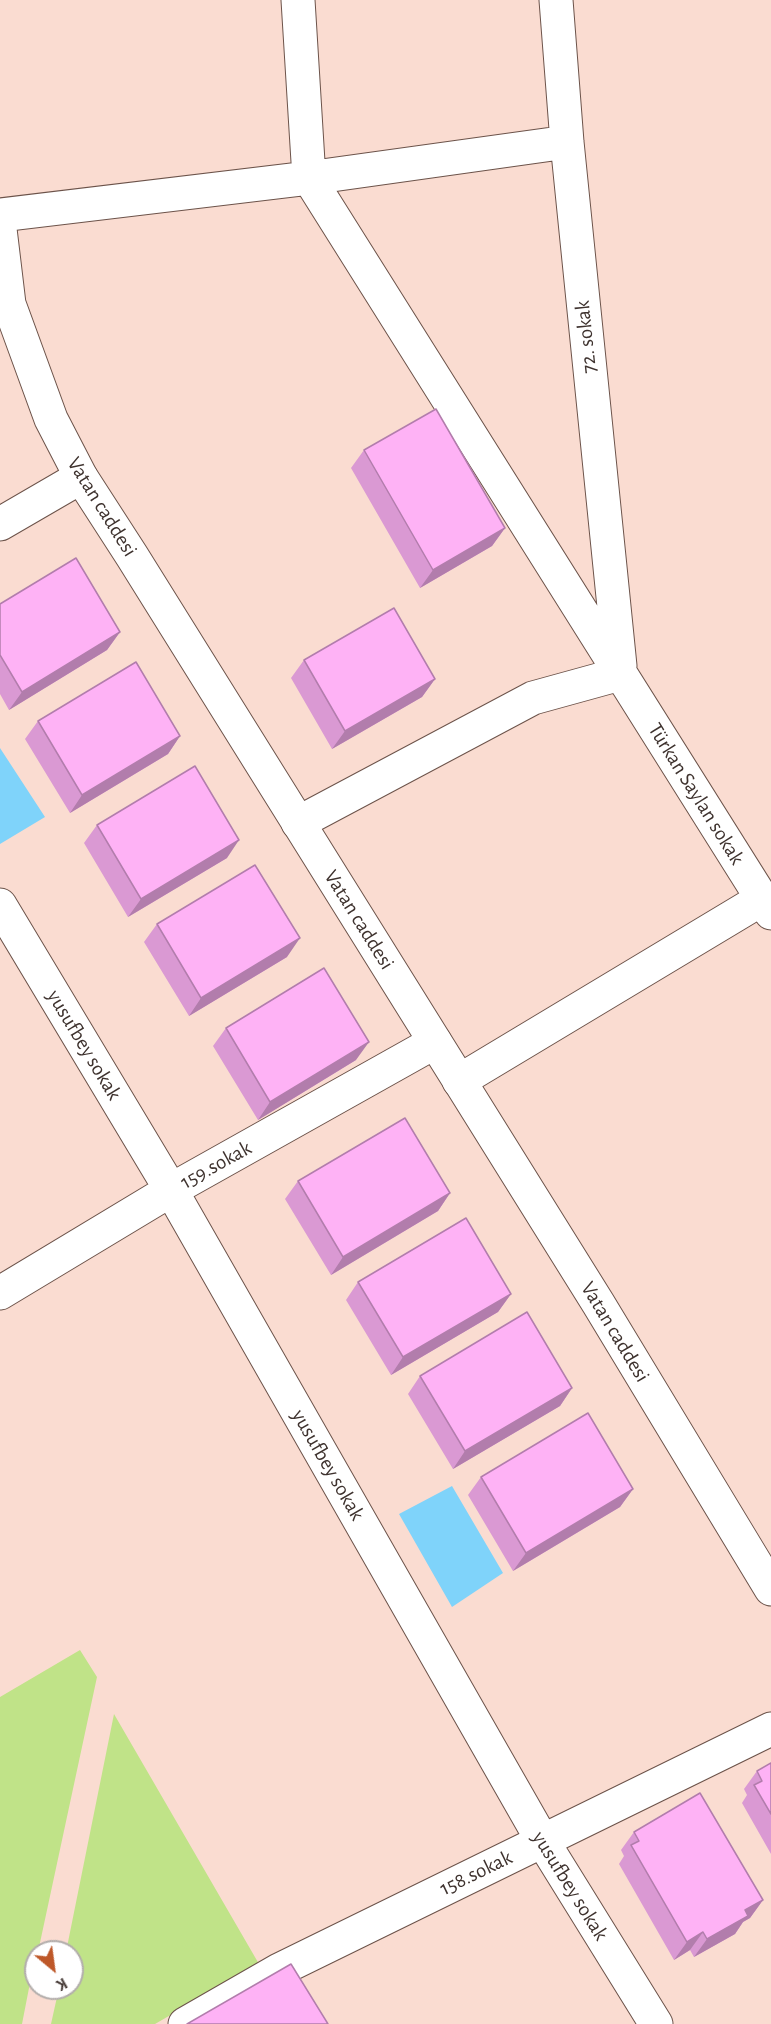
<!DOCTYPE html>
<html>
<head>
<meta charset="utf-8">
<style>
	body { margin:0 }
	#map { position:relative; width:771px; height:2024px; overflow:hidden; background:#fadcd1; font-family:"Alegreya Sans",sans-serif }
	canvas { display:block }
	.north { position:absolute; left:24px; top:1940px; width:60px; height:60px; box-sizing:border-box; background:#fff; border:2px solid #b2adab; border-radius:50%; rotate:151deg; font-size:16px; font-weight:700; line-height:24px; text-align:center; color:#3e322e }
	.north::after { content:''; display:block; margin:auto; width:21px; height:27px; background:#be5829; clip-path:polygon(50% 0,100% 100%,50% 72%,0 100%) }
</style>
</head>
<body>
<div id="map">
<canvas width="771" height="2024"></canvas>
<div class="north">K</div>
</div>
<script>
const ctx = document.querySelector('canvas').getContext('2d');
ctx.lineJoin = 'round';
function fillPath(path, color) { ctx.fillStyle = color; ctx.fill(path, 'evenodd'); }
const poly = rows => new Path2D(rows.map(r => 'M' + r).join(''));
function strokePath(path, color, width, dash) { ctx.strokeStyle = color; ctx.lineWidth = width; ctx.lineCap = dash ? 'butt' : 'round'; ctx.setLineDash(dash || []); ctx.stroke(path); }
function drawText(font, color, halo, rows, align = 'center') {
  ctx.font = font + ' "Alegreya Sans",sans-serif'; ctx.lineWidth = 6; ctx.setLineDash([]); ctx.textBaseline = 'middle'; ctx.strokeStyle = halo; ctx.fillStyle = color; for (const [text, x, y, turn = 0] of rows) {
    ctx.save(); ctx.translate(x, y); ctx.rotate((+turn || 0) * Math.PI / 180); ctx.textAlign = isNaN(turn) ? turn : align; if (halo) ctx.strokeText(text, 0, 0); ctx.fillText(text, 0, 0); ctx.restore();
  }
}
fillPath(poly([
	[80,1650,97,1677,38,1952,36,1952,22,2024,0,2024,0,1697],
	[114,1714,259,1964,155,2024,51,2024,59,1988,72,1988,72,1952,66,1952]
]), '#c0e388');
fillPath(poly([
	[0,748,45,817,0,844],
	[452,1486,503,1573,452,1607,399,1514]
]), '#7fd3fa');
const street = poly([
	[298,0,309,178,771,913],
	[556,0,567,142,620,666],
	[0,215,309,178,567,142],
	[0,524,81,477],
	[298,823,533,698,620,674],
	[0,905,171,1190,542,1840,656,2024],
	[459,1081,762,899],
	[0,1293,171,1190,435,1042],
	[185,2024,279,1970,771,1729]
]);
const secondary = poly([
	[0,229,9,304,51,419,81,477,132,556,598,1303,771,1589]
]);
strokePath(street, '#6c534a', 35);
strokePath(secondary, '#6c534a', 35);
strokePath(street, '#fff', 33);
strokePath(secondary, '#fff', 33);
fillPath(poly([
	[364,450,505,528,492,546,420,588,351,468],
	[0,604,120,632,107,650,9,710,0,694],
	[304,660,435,679,422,697,332,749,291,678],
	[38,721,180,736,168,754,70,813,25,739],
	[97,825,227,858,128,917,84,843],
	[157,924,287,957,189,1016,144,942],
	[226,1028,356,1060,258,1120,213,1046],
	[298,1181,450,1193,438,1211,331,1275,285,1199],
	[358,1282,511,1294,498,1312,391,1375,346,1300],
	[420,1376,572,1388,560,1406,453,1469,408,1394],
	[481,1477,633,1489,620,1507,513,1571,468,1495],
	[771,1763,771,1854,742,1803,747,1795,744,1789,757,1771],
	[634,1832,763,1900,750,1918,743,1922,735,1934,694,1957,690,1950,674,1960,619,1864,624,1856,621,1850]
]), '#da99d3');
fillPath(poly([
	[505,528,492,546,420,588,433,570],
	[120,632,107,650,9,710,22,692],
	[435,679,422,697,332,749,345,731],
	[180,736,168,754,70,813,82,795],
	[239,840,227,858,128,917,141,899],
	[300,938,287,957,189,1016,201,998],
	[369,1042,356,1060,258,1120,270,1102],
	[450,1193,438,1211,331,1275,343,1257],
	[511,1294,498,1312,391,1375,403,1357],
	[572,1388,560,1406,453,1469,465,1451],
	[633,1489,620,1507,513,1571,526,1553],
	[763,1900,750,1918,743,1922,735,1934,694,1957,707,1939,745,1910],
	[703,1932,690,1950,674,1960,687,1942]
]), '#b27dac');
const building = poly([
	[436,409,505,528,433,570,364,450,436,409],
	[76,558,120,632,22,692,0,655,0,604,76,558],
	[394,608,435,679,345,731,304,660,394,608],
	[136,662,180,736,82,795,38,721,136,662],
	[195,766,239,840,141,899,97,825,195,766],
	[255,865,300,938,201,998,157,924,255,865],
	[324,968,369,1042,270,1102,226,1028,324,968],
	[405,1118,450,1193,343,1257,298,1181,405,1118],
	[466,1218,511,1294,403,1357,358,1282,466,1218],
	[527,1312,572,1388,465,1451,420,1376,527,1312],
	[588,1413,633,1489,526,1553,481,1477,588,1413],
	[771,1763,771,1814,754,1785,762,1781,757,1771,771,1763],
	[700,1793,763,1900,745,1910,748,1916,707,1939,703,1932,687,1942,631,1845,639,1841,634,1832,700,1793],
	[291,1964,328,2024,187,2024,291,1964]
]);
fillPath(building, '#feb2f5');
strokePath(building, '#b27dac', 1.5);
drawText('21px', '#3e322e', '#fff', [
	["72. sokak",586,337,-96],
	["Vatan caddesi",102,507,58],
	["Türkan Saylan sokak",696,794,58],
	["Vatan caddesi",359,920,58],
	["yusufbey sokak",84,1045,59],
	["159.sokak",216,1165,-29],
	["Vatan caddesi",615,1332,59],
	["yusufbey sokak",328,1465,60],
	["158.sokak",476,1873,-26],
	["yusufbey sokak",570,1886,58]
]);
</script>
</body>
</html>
